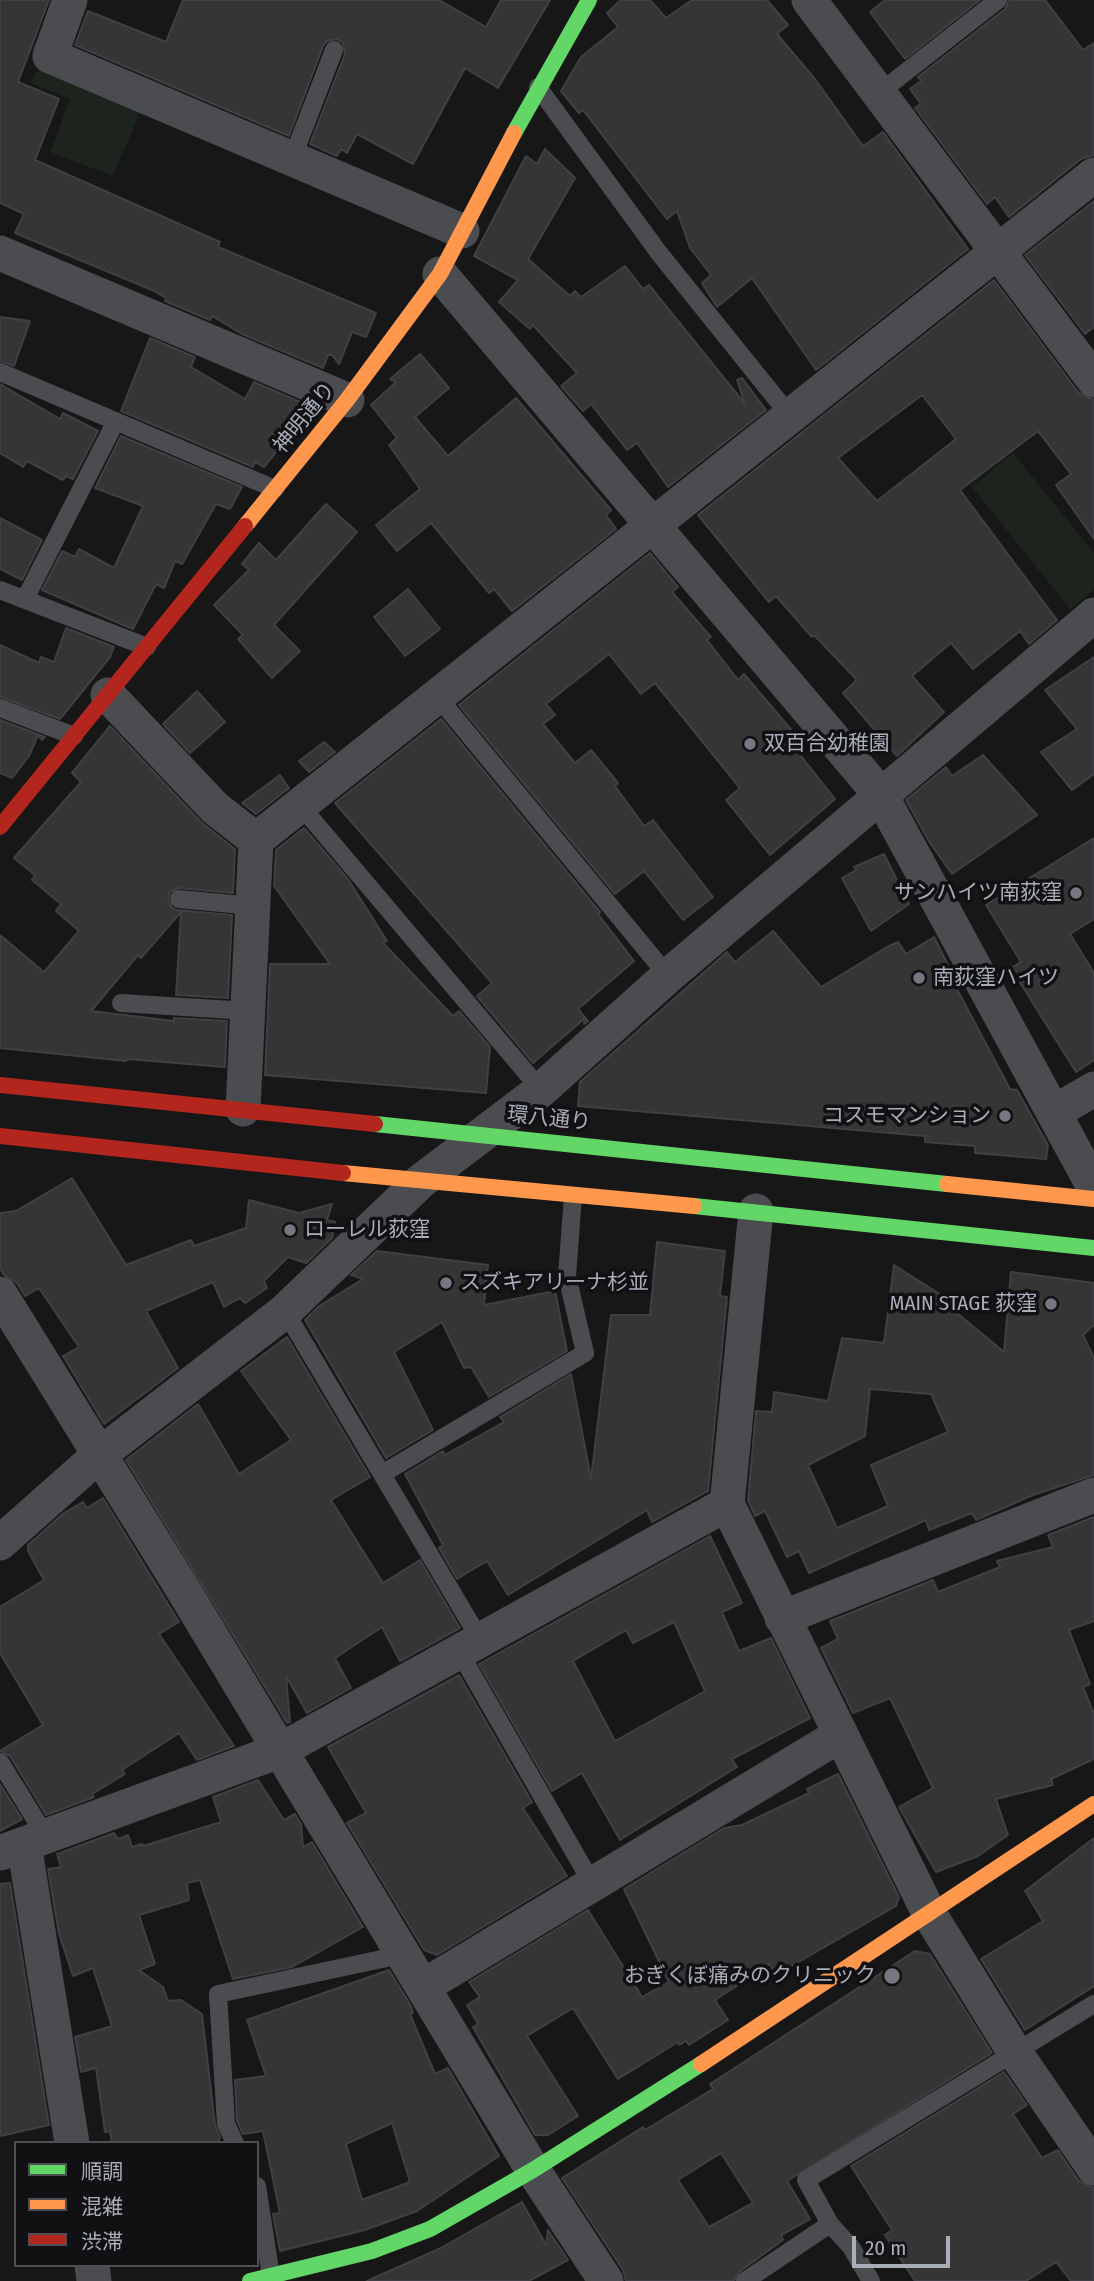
<!DOCTYPE html>
<html>
<head>
<meta charset="utf-8">
<style>
	body { margin:0 }
	#map { position:relative; width:1094px; height:2281px; overflow:hidden; background:#171717; font-family:"Fira Sans Condensed","Noto Sans JP",sans-serif }
	canvas { display:block }
	.legend { position:absolute; left:14px; top:2141px; width:245px; height:126px; box-sizing:border-box; background:#111113; border:2px solid #4d4f55; margin:0; padding:9px 12px; list-style:none; font-size:21px; color:#a8adb8 }
	.legend li { display:flex; align-items:center; gap:14px; height:35px }
	.legend b { width:35px; border:2px solid #4d4f55 }
	.scale { position:absolute; left:852px; top:2236px; width:98px; height:32px; box-sizing:border-box; border:4px solid #a8adb8; border-top:0; padding-left:9px; font-size:21px; line-height:24px; white-space:nowrap; color:#a8adb8; -webkit-text-stroke:5px #111113; paint-order:stroke }
</style>
</head>
<body>
<div id="map">
<canvas width="1094" height="2281"></canvas>
<ul class="legend">
<li><b style="height:9px;background:#63d668"></b>順調</li>
<li><b style="height:9px;background:#ff974d"></b>混雑</li>
<li><b style="height:9px;background:#b3261e"></b>渋滞</li>
</ul>
<div class="scale">20 m</div>
</div>
<script>
const ctx = document.querySelector('canvas').getContext('2d');
ctx.lineJoin = 'round';
function fillPath(path, color) { ctx.fillStyle = color; ctx.fill(path, 'evenodd'); }
const poly = rows => new Path2D(rows.map(r => 'M' + r).join(''));
function strokePath(path, color, width, dash) { ctx.strokeStyle = color; ctx.lineWidth = width; ctx.lineCap = dash ? 'butt' : 'round'; ctx.setLineDash(dash || []); ctx.stroke(path); }
function drawText(font, color, halo, rows, align = 'center') {
  ctx.font = font + ' "Fira Sans Condensed","Noto Sans JP",sans-serif'; ctx.lineWidth = 7; ctx.setLineDash([]); ctx.textBaseline = 'middle'; ctx.strokeStyle = halo; ctx.fillStyle = color; for (const [text, x, y, turn = 0] of rows) {
    ctx.save(); ctx.translate(x, y); ctx.rotate((+turn || 0) * Math.PI / 180); ctx.textAlign = isNaN(turn) ? turn : align; if (halo) ctx.strokeText(text, 0, 0); ctx.fillText(text, 0, 0); ctx.restore();
  }
}
fillPath(poly([
	[41,66,142,108,113,176,50,152,70,99,30,83],
	[1013,453,1094,553,1094,590,1070,609,972,487]
]), '#1d241e');
const building = poly([
	[0,0,49,0,18,82,59,99,35,160,220,242,218,247,376,313,366,337,352,332,339,364,332,355,328,355,323,368,242,334,212,316,210,320,165,301,166,298,152,290,15,233,24,214,0,203,0,0],
	[183,0,439,0,486,27,501,0,550,0,498,88,465,68,413,164,357,134,347,153,341,149,337,156,310,144,345,54,343,43,337,39,327,41,323,46,289,136,75,45,88,11,166,42,183,0],
	[621,0,650,0,666,18,692,0,767,0,788,25,777,34,815,79,863,146,883,132,968,249,816,370,752,278,717,307,702,283,711,275,690,248,677,211,667,219,583,110,579,113,561,91,581,57,618,27,607,13,621,0],
	[885,0,980,0,905,59,870,12,885,0],
	[1009,0,1045,0,1083,50,1094,43,1094,155,1081,159,1009,217,995,197,987,204,915,108,921,104,910,89,921,81,918,77,1005,9,1009,0],
	[545,149,575,178,528,259,570,296,575,291,581,297,625,266,643,289,649,285,745,404,737,380,742,378,766,410,668,487,637,443,627,450,591,404,583,411,561,386,577,373,533,325,530,329,499,302,518,280,474,256,526,156,537,164,545,149],
	[1094,201,1094,327,1085,334,1025,255,1094,201],
	[994,280,1078,392,1094,400,1094,539,1056,485,1071,474,1038,431,960,490,1057,620,1029,644,1020,631,973,669,951,643,912,676,944,712,897,756,843,693,857,680,814,635,812,637,776,596,769,602,698,515,994,280],
	[922,395,956,439,877,501,838,458,922,395],
	[0,317,30,321,14,366,0,361,0,317],
	[150,338,195,357,191,367,245,399,254,382,305,404,285,441,264,467,255,462,253,467,121,411,150,338],
	[420,354,449,388,415,417,448,456,516,398,611,510,606,515,616,529,512,611,494,589,489,593,431,523,397,551,376,525,420,489,389,445,397,438,371,405,396,382,390,379,420,354],
	[0,384,60,419,63,413,98,431,73,479,66,476,63,480,27,461,23,467,0,453,0,384],
	[121,436,242,487,230,509,216,504,182,564,175,561,164,588,156,584,133,629,42,590,62,551,75,557,79,549,114,568,143,506,95,488,121,436],
	[326,504,357,532,274,625,300,651,272,678,238,639,243,635,214,605,249,570,242,564,259,543,276,560,326,504],
	[0,518,42,540,22,580,0,569,0,518],
	[650,553,678,587,672,592,711,637,707,640,738,680,744,674,804,745,797,751,835,799,770,855,726,800,740,788,655,683,641,694,609,654,546,704,555,715,543,724,575,763,591,750,618,783,615,786,644,826,653,820,713,897,683,920,644,871,615,894,459,705,650,553],
	[408,589,440,629,405,656,374,617,408,589],
	[66,628,114,647,110,657,60,719,0,697,0,645,39,663,41,657,54,662,66,628],
	[1094,657,1094,774,1072,790,1041,752,1077,729,1045,690,1094,657],
	[197,691,225,722,190,753,163,724,197,691],
	[441,719,600,912,598,914,634,961,578,1009,588,1021,584,1024,585,1018,533,1063,477,996,492,983,335,803,441,719],
	[0,720,45,737,42,740,38,735,29,756,12,778,0,773,0,720],
	[110,726,201,822,235,849,233,893,179,888,170,892,168,899,172,908,177,910,232,915,228,998,176,995,181,912,141,958,138,955,91,1011,174,1021,174,1018,227,1021,225,1067,127,1059,126,1061,0,1048,0,935,44,972,79,931,56,911,61,904,32,880,35,875,14,858,81,782,72,773,110,726],
	[324,742,335,752,309,772,299,761,324,742],
	[983,755,1037,815,952,874,930,843,906,800,946,767,952,776,983,755],
	[280,775,289,788,256,814,242,803,280,775],
	[304,828,348,879,387,941,383,943,453,1016,459,1011,490,1047,486,1093,265,1075,270,964,330,964,274,886,276,850,304,828],
	[1094,838,1094,919,1070,934,1094,973,1094,1060,1076,1072,1011,968,1021,962,986,905,1094,838],
	[884,854,909,904,871,931,842,878,856,870,854,867,884,854],
	[773,931,821,987,887,947,898,942,906,954,934,937,953,975,950,976,1010,1089,1017,1090,1048,1145,1046,1159,975,1153,975,1146,925,1142,925,1136,578,1106,580,1082,727,952,735,962,773,931],
	[72,1178,126,1265,191,1240,194,1246,246,1228,249,1200,299,1213,332,1204,327,1220,335,1222,332,1238,306,1263,288,1257,264,1281,267,1288,245,1303,240,1298,224,1307,213,1282,146,1311,178,1368,104,1424,63,1356,79,1347,39,1288,25,1296,17,1283,4,1275,0,1268,0,1213,16,1211,72,1178],
	[657,1242,725,1251,720,1296,727,1297,708,1491,652,1522,647,1510,508,1595,487,1561,457,1579,439,1548,443,1545,405,1474,443,1451,445,1455,504,1422,500,1417,571,1374,591,1479,611,1315,650,1315,657,1242],
	[377,1251,488,1265,484,1305,555,1291,567,1351,489,1397,471,1367,464,1368,442,1322,394,1352,433,1430,386,1458,305,1320,319,1306,363,1279,351,1275,377,1251],
	[894,1265,941,1295,951,1313,958,1314,1004,1352,1011,1272,1094,1283,1094,1325,1083,1335,1094,1358,1094,1475,1033,1495,976,1520,972,1513,929,1530,926,1520,809,1573,799,1551,787,1557,765,1511,755,1516,748,1500,756,1411,772,1412,774,1392,828,1401,842,1338,884,1343,894,1265],
	[870,1389,931,1394,948,1432,871,1465,888,1506,837,1528,808,1465,865,1436,870,1389],
	[287,1337,370,1477,331,1500,383,1583,420,1560,460,1628,400,1661,382,1627,335,1658,351,1688,307,1713,286,1676,290,1722,287,1723,126,1460,198,1404,239,1474,291,1440,241,1371,287,1337],
	[103,1498,179,1622,159,1634,234,1746,197,1760,179,1733,122,1770,125,1774,92,1794,94,1797,46,1815,10,1756,0,1751,43,1725,0,1653,0,1607,44,1580,28,1551,28,1545,64,1513,83,1502,87,1508,103,1498],
	[1094,1517,1094,1621,1069,1630,1090,1684,1083,1687,1094,1714,1094,1759,1051,1779,1053,1785,996,1799,1008,1835,978,1856,936,1872,899,1807,933,1788,890,1698,853,1713,821,1648,838,1639,830,1621,933,1580,938,1592,1000,1567,997,1561,1053,1547,1048,1535,1094,1517],
	[710,1536,742,1603,722,1612,739,1651,771,1638,810,1718,732,1759,737,1767,620,1840,582,1773,552,1791,479,1664,710,1536],
	[674,1622,705,1691,615,1741,573,1661,626,1630,633,1643,674,1622],
	[459,1675,532,1802,523,1808,567,1876,437,1955,424,1950,347,1823,366,1813,328,1747,459,1675],
	[838,1774,899,1897,896,1906,776,1975,770,1964,715,2000,728,2020,689,2045,686,2041,679,2045,678,2042,618,2079,573,2008,527,2036,578,2116,548,2135,535,2135,473,2027,478,2024,467,2005,480,1997,469,1982,588,1910,642,1997,669,1982,624,1889,724,1828,742,1825,809,1793,807,1789,838,1774],
	[258,1780,284,1820,295,1814,301,1824,303,1847,312,1842,363,1927,292,1967,233,1979,200,1880,187,1883,189,1900,139,1915,155,1964,139,1970,163,1987,168,2001,181,2000,202,2014,215,2125,220,2137,218,2143,112,2143,110,2131,105,2132,96,2068,81,2072,75,2037,112,2026,93,1968,73,1976,59,1934,48,1869,61,1867,57,1854,114,1833,118,1839,128,1835,132,1847,142,1844,143,1846,221,1822,213,1797,258,1780],
	[0,1784,22,1819,0,1831,0,1784],
	[1094,1838,1094,1986,1025,2030,981,1959,1043,1921,1025,1891,1094,1838],
	[10,1883,49,2125,0,2136,0,1884,10,1883],
	[915,1951,930,1954,992,2053,787,2181,810,2219,781,2235,783,2240,739,2272,734,2281,626,2281,623,2270,562,2178,643,2127,645,2130,713,2089,710,2084,915,1951],
	[721,2153,753,2203,709,2227,678,2180,721,2153],
	[389,1970,411,2006,413,2013,410,2014,435,2074,448,2068,499,2156,417,2211,365,2230,280,2251,273,2214,280,2213,263,2131,243,2134,237,2121,235,2080,266,2076,247,2020,389,1970],
	[392,2123,410,2182,362,2200,346,2144,392,2123],
	[1004,2072,1027,2105,1013,2114,1042,2158,1058,2150,1078,2180,1094,2188,1094,2281,1071,2281,1056,2262,1026,2281,915,2281,885,2235,892,2230,851,2166,1004,2072],
	[522,2202,546,2245,548,2230,568,2260,529,2281,367,2281,441,2248,522,2202]
]);
fillPath(building, '#353536');
strokePath(building, '#3f4043', 2);
strokePath(poly([
	[538,87,659,253,791,417],
	[879,93,998,0],
	[292,159,334,50],
	[0,372,275,489],
	[0,590,147,647],
	[25,599,116,421],
	[437,696,668,976],
	[0,708,74,736],
	[300,805,541,1090],
	[179,899,253,906],
	[121,1003,248,1011],
	[285,1311,481,1641],
	[382,1474,585,1353,567,1276,573,1196],
	[460,1653,593,1885],
	[0,1762,45,1835],
	[235,2143,226,2124,218,1994,405,1954],
	[257,2186,271,2276],
	[745,2281,830,2224],
	[871,2281,851,2247,830,2224,806,2180,1094,2004]
]), '#4b4c50', 18);
strokePath(poly([
	[70,0,50,56,462,231],
	[809,0,1094,380],
	[0,253,347,400],
	[440,274,880,794,1094,1187],
	[108,695,215,808,256,840],
	[243,1109,256,840,1094,175],
	[1055,1112,1094,1089],
	[756,1211,727,1504,930,1915,1014,2051,1094,2168],
	[0,1294,181,1586,533,2170,606,2281],
	[0,1543,98,1456,285,1311,421,1181,541,1090,668,976,1094,615],
	[782,1618,1094,1495],
	[24,1844,72,2143],
	[0,1853,279,1751,727,1504],
	[424,1986,840,1735],
	[92,2265,94,2281]
]), '#4b4c50', 35);
strokePath(poly([
	[514,133,589,0],
	[375,1124,947,1184],
	[694,1206,1094,1248],
	[250,2281,372,2251,430,2229,533,2170,701,2064]
]), '#63d668', 16);
strokePath(poly([
	[245,526,347,400,440,274,514,133],
	[343,1173,694,1206],
	[947,1184,1094,1199],
	[701,2064,1094,1804]
]), '#ff974d', 16);
strokePath(poly([
	[0,827,245,526],
	[0,1085,375,1124],
	[0,1136,343,1173]
]), '#b3261e', 16);
for (const [x, y, r, color] of [
	[750,744,7,"#757880"],
	[1076,893,7,"#757880"],
	[919,978,7,"#757880"],
	[1005,1116,7,"#757880"],
	[290,1230,7,"#757880"],
	[446,1283,7,"#757880"],
	[1051,1304,7,"#757880"],
	[892,1976,9,"#757880"]
]) { const dot = new Path2D(); dot.arc(x, y, r, 0, 2 * Math.PI); ctx.fillStyle = color; ctx.fill(dot); strokePath(dot, '#111113', 2.5); }
drawText('21px', '#a8adb8', '#111113', [
	["神明通り",305,418,-51],
	["環八通り",549,1119,6]
]);
drawText('21px', '#a8adb8', '#111113', [
	["双百合幼稚園",764,744],
	["サンハイツ南荻窪",1062,893,"right"],
	["南荻窪ハイツ",933,978],
	["コスモマンション",991,1116,"right"],
	["ローレル荻窪",304,1230],
	["スズキアリーナ杉並",460,1283],
	["MAIN STAGE 荻窪",1037,1304,"right"],
	["おぎくぼ痛みのクリニック",876,1976,"right"]
], 'left');
</script>
</body>
</html>
